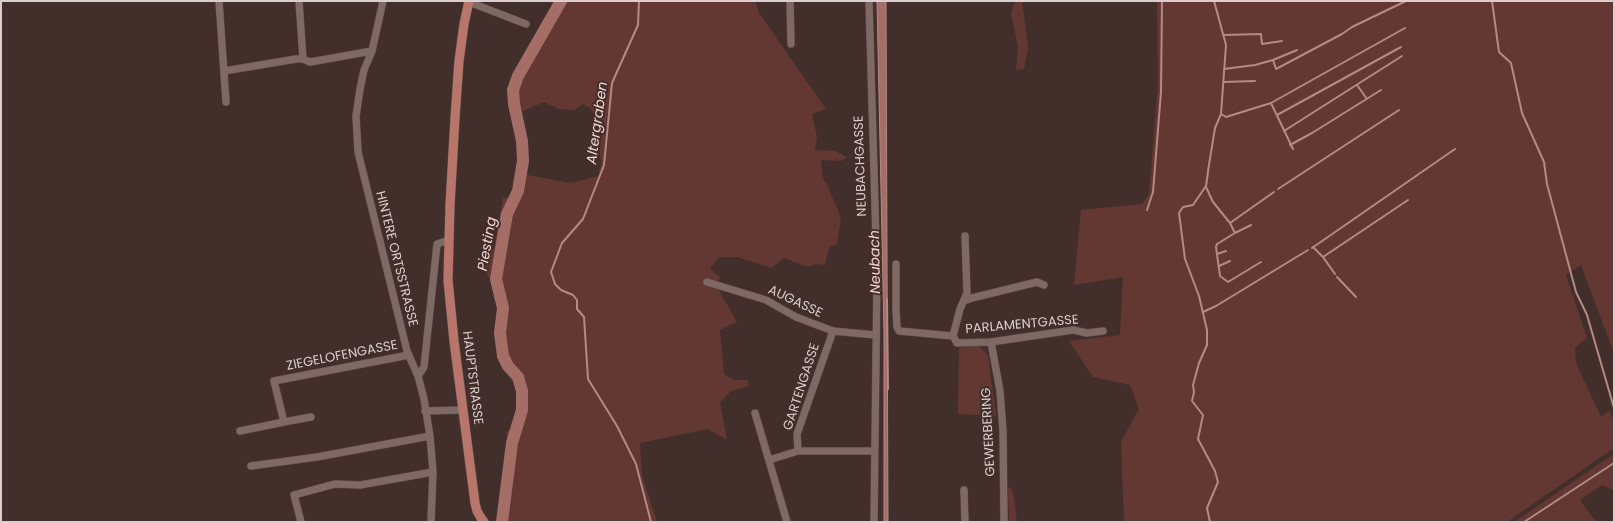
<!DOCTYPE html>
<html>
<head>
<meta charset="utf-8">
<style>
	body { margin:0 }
	#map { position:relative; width:1615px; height:523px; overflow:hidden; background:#422f2c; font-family:Poppins,sans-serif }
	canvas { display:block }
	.frame { position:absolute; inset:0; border:2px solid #dbcecc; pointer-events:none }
</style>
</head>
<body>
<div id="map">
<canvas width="1615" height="523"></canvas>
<div class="frame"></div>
</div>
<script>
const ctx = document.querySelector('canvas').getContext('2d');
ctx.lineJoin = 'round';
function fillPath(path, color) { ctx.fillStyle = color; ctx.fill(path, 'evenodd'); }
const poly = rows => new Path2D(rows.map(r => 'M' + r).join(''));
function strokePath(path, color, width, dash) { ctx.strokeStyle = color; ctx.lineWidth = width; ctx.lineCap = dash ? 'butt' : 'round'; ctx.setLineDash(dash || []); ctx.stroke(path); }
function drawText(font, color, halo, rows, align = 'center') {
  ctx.font = font + ' Poppins,sans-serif'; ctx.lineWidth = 4; ctx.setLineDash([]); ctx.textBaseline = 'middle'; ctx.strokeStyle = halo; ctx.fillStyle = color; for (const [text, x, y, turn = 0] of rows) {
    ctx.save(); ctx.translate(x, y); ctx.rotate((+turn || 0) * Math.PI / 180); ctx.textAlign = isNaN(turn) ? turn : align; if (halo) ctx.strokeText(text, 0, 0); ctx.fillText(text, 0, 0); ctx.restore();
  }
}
fillPath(poly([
	[564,1,755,1,759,13,826,109,812,114,817,137,815,150,835,151,847,157,841,161,821,160,823,178,828,187,841,218,837,244,829,247,825,265,816,264,807,267,784,258,772,268,737,257,719,257,710,269,720,277,717,287,737,322,720,330,724,374,734,380,747,380,749,386,731,391,720,402,727,440,708,429,640,443,642,475,657,522,508,522,507,478,511,451,506,432,519,425,522,410,518,402,515,381,507,372,502,336,506,311,499,285,488,277,485,270,488,250,494,249,503,198,512,197,517,173,571,183,598,176,601,163,596,118,590,108,583,104,575,110,559,109,544,102,523,111,514,100,519,84,545,33],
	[1015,1,1022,1,1028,47,1024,69,1016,70,1018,47,1011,13],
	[1157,1,1614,1,1614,353,1581,265,1566,275,1587,338,1575,347,1576,363,1601,417,1609,411,1614,420,1614,448,1507,522,1124,522,1121,442,1139,409,1130,385,1093,377,1069,341,1120,335,1123,277,1074,285,1081,210,1142,204,1149,194,1158,85],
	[979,346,988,355,996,416,958,414,959,348],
	[1614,454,1614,490,1602,485,1580,500,1596,522,1514,522],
	[1011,487,1014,499,1017,522,1009,522,1008,489]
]), '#643832');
const water = poly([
	[877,1,886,1,888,522,884,522,884,332,877,1]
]);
fillPath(water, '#a46d65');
strokePath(water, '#b48a84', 1);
strokePath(poly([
	[639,1,638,25,612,83,604,165,583,219,562,243,551,272,555,284,561,290,573,295,577,300,577,309,584,317,588,379,617,426,636,464,651,522],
	[1492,1,1499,52,1511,63,1522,113,1544,162,1547,184,1576,292,1587,315,1614,408],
	[1223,35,1261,34,1262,44,1282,41],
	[1273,60,1297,50],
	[1224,69,1255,65,1273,60,1276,69,1342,34,1352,27,1406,1],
	[1223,82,1255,81],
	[1357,85,1367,99],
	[1271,103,1405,28],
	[1221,114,1226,117,1271,103,1293,149],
	[1277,115,1401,47],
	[1284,131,1402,56],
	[1290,145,1312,133,1381,90],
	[1208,171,1215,128,1221,114,1226,45,1214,1],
	[1208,172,1206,186,1193,205,1183,207,1179,213,1185,259,1199,296,1207,330,1207,345,1199,363,1193,385,1194,392,1192,401,1203,415,1198,439,1215,471,1218,482,1207,508,1210,522],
	[1206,187,1213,202,1230,223,1274,192],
	[1278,189,1399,110],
	[1147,210,1153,192,1161,92,1162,1],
	[1230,223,1235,233,1251,225],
	[1235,233,1217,244,1216,247,1220,276,1228,282,1261,262],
	[1313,247,1323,257,1335,274],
	[1312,248,1455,149],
	[1217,254,1226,251],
	[1323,257,1408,200],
	[1219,266,1230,261],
	[1337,277,1356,297],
	[887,299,888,389],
	[1203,312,1216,306,1308,250],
	[1524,522,1614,463]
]), '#b48a84', 2);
strokePath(poly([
	[502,522,512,443,522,410,522,391,518,377,508,366,503,356,500,333,503,308,496,279,507,214,518,191,523,161,522,141,514,104,513,90,518,76,561,1]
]), '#a46d65', 12);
const minor = poly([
	[219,1,226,102],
	[299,1,303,59],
	[383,1,372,51,364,70,360,89,356,116,358,152,407,351,418,376,424,399,430,436,433,472,431,522],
	[790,1,791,44],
	[869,1,877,275,874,522],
	[469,2,526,24],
	[224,71,296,59,303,59,310,62,372,51],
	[965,236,967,293,960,309,953,336,957,343,991,342,1073,330,1087,333,1103,331],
	[896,264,896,310,897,327,899,331,953,336],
	[707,282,766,300,796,317,833,331,875,335],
	[964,301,972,298,1037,282,1044,285],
	[991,342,1000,391,1003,431,1004,522],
	[418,376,424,367,437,244,449,240],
	[425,411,463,410],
	[755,413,787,522],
	[284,422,311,417],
	[240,431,284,422,274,381,409,355],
	[798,451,797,434,833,331],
	[769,460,798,451,874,451],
	[251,466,317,457,430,436],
	[964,490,965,522],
	[301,522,294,495,335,484,360,485,433,472]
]);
const major = poly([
	[469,1,464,24,459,61,455,118,450,205,448,280,454,341,475,503,477,511,481,518,484,522]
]);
strokePath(minor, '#5e4e4c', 8);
strokePath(major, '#5e4e4c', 10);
strokePath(minor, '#7f6965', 7);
strokePath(major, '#b8756c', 9);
drawText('13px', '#dbcecc', '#422f2c', [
	["NEUBACHGASSE",861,166,-92],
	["HINTERE ORTSSTRASSE",396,259,76],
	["AUGASSE",795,302,25],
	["PARLAMENTGASSE",1022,325,-5],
	["ZIEGELOFENGASSE",342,356,-11],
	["HAUPTSTRASSE",472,378,83],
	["GARTENGASSE",802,387,-72],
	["GEWERBERING",989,432,-93]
]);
drawText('italic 14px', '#f7d4ce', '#422f2c', [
	["Altergraben",598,123,-82],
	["Piesting",488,244,-80],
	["Neubach",876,262,-91]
]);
</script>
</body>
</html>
